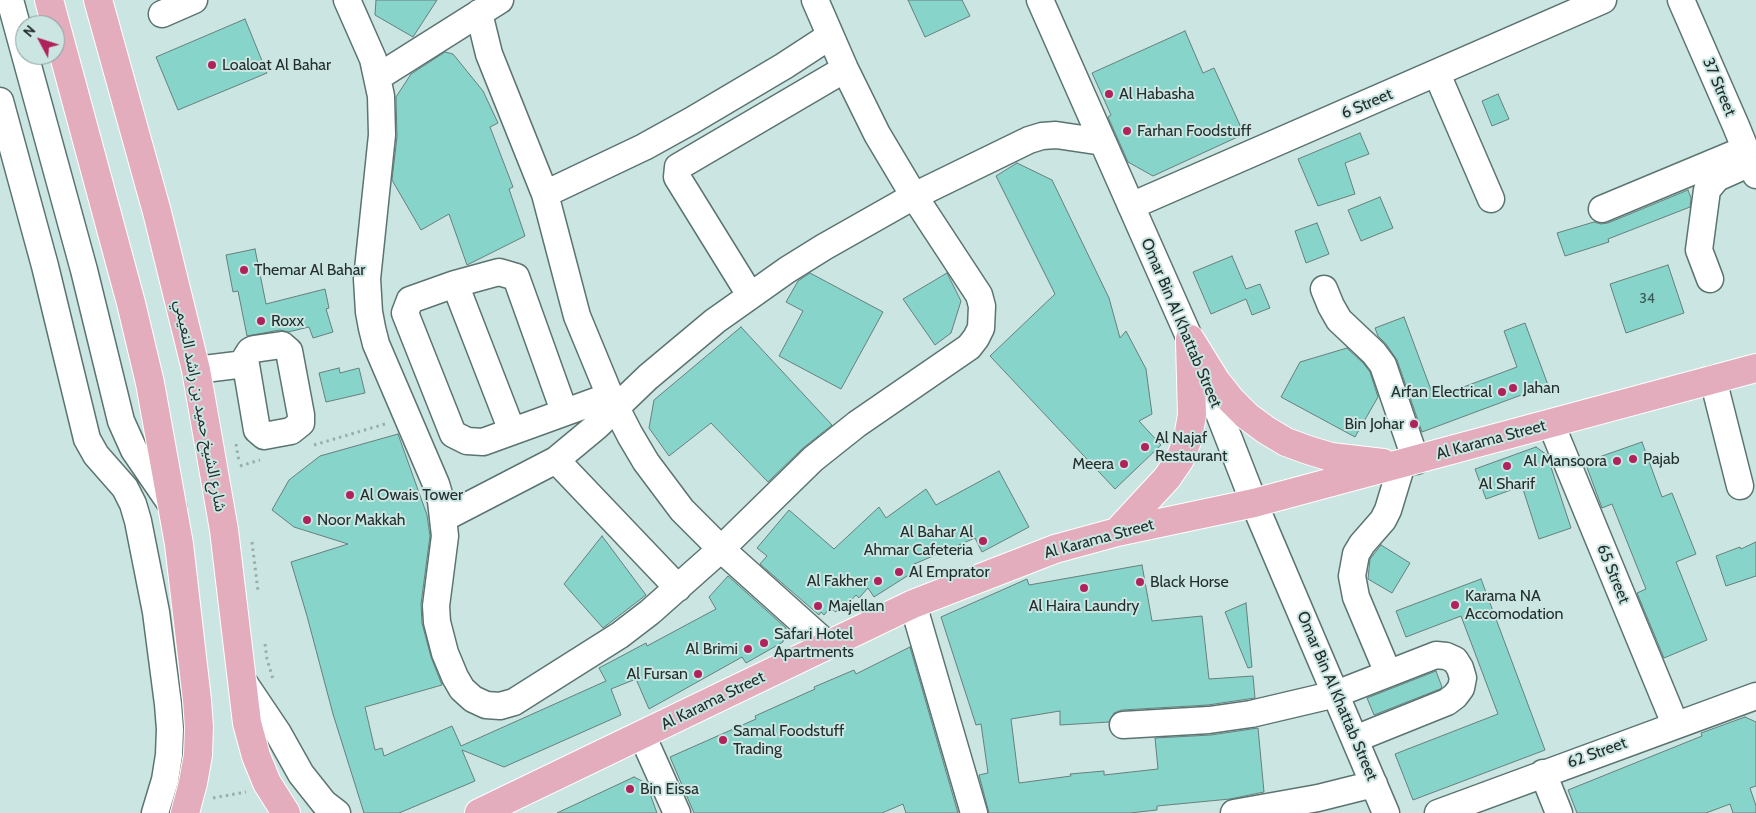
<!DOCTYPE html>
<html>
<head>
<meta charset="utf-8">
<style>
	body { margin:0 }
	#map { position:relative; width:1756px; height:813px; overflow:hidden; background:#cbe6e2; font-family:Cabin,sans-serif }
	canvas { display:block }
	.north { position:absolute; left:15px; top:15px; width:50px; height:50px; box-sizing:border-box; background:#cbe6e2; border:1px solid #889c99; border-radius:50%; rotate:310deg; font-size:14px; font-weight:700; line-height:20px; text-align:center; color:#242e2c }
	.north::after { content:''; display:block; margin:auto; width:18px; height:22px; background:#b0225b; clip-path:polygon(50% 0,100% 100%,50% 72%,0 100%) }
</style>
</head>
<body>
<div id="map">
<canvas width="1756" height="813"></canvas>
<div class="north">N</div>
</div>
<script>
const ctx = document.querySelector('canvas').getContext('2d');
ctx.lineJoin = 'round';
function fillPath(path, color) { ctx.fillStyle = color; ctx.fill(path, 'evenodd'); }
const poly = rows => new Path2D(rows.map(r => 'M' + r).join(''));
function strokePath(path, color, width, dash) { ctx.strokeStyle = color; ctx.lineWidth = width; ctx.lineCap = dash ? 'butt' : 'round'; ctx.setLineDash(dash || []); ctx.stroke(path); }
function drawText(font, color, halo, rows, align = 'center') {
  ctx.font = font + ' Cabin,"Noto Sans Arabic",sans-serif'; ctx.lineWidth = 4; ctx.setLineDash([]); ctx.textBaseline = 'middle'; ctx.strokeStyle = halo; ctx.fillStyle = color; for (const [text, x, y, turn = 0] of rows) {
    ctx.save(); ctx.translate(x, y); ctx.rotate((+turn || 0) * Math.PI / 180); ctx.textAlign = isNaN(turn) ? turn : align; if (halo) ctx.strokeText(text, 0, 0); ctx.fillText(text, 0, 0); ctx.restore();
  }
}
const building = poly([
	[376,0,437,0,413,37,375,15,376,0],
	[908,0,962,0,970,16,925,37,908,0],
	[245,19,267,73,178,110,156,57,245,19],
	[1185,31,1203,73,1214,68,1244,134,1153,176,1128,162,1108,117,1111,115,1092,73,1185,31],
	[445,52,453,54,483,91,498,123,490,127,513,187,509,189,525,236,467,265,449,214,421,230,392,180,397,137,396,97,411,74,445,52],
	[1498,94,1509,119,1492,126,1482,101,1498,94],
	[1360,133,1369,154,1345,163,1355,194,1318,206,1298,159,1360,133],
	[1017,163,1052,180,1109,298,1120,338,1126,331,1146,369,1152,414,1139,421,1161,445,1115,489,990,356,1055,294,996,176,1017,163],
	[1688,190,1691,198,1690,207,1608,239,1609,242,1565,256,1557,233,1594,222,1601,224,1608,223,1688,190],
	[1380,197,1393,228,1361,241,1348,210,1380,197],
	[1317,223,1329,254,1306,263,1295,231,1317,223],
	[255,249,266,304,325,289,329,308,326,309,333,332,313,338,309,327,288,332,280,330,247,336,238,291,233,292,226,255,255,249],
	[1232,256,1246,289,1260,284,1270,308,1252,315,1246,299,1211,314,1193,272,1232,256],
	[1668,265,1684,313,1626,333,1610,284,1668,265],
	[810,273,883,312,841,389,779,356,803,311,786,302,798,281,810,273],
	[947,273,961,301,951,333,935,345,903,299,947,273],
	[1404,317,1434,398,1517,367,1504,331,1525,323,1548,385,1422,432,1397,360,1386,344,1378,336,1375,328,1404,317],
	[741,327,832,425,803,448,768,482,711,423,669,456,649,428,654,400,741,327],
	[1347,348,1363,363,1370,372,1378,397,1355,437,1281,397,1300,362,1347,348],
	[339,368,340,373,359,368,365,393,326,402,319,373,339,368],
	[398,434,427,515,430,536,421,604,422,623,431,657,442,685,365,707,375,750,382,748,384,756,452,726,461,746,606,681,599,668,646,643,647,646,716,609,709,597,728,576,786,628,783,642,746,663,742,657,649,709,636,679,611,689,621,715,504,767,462,750,475,781,399,813,364,813,333,714,307,616,291,562,348,544,294,527,272,510,289,480,320,456,398,434],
	[1642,442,1662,497,1672,493,1696,554,1676,562,1707,640,1664,658,1637,593,1646,589,1612,504,1602,508,1585,462,1642,442],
	[1536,447,1547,455,1571,528,1539,539,1522,486,1486,499,1475,469,1536,447],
	[999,471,1029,527,982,552,975,538,912,565,915,571,874,597,868,588,859,598,856,595,846,606,843,603,836,612,830,608,824,615,821,612,819,615,760,564,767,556,757,548,789,510,834,549,879,507,886,518,926,489,936,505,999,471],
	[602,536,646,595,603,628,564,584,602,536],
	[1756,542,1756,576,1726,586,1716,556,1740,547,1741,549,1756,542],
	[1381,545,1410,563,1392,593,1368,579,1370,559,1381,545],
	[1142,565,1152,621,1202,616,1209,679,1253,676,1255,698,1208,705,1122,710,1114,713,1109,722,1060,725,1060,711,1011,719,1019,783,1071,776,1070,774,1104,771,1104,775,1158,769,1155,738,1211,735,1258,728,1264,792,1230,799,1157,806,1157,810,1130,813,989,813,979,775,988,773,981,724,976,725,941,617,1027,579,1029,585,1142,565],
	[1481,579,1545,750,1413,800,1395,754,1498,714,1461,616,1406,637,1396,611,1481,579],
	[1246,603,1252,667,1248,668,1225,612,1246,603],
	[910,647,958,813,906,813,903,804,882,813,694,813,670,757,756,719,755,716,815,689,814,687,854,670,856,674,910,647],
	[1436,671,1442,687,1440,689,1374,715,1367,698,1436,671],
	[1745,717,1756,722,1756,786,1750,788,1756,806,1756,813,1733,813,1730,804,1706,813,1577,813,1568,790,1702,736,1701,733,1745,717],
	[634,777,646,783,657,813,557,813,634,777]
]);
fillPath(building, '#86d4ca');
strokePath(building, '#677f7c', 1);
const minor = poly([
	[10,0,84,270,121,421,134,450,173,507],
	[347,0,373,59,381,96,382,135,367,279,369,312,372,328,376,344,436,484,441,501,445,536,436,606,437,622,445,653,455,677,462,689,473,699,486,705,500,706,514,702,620,635,650,612,721,549,813,459,857,424,969,347,976,338,981,328,982,306,979,295,914,196,877,134,845,69,815,0],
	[1040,0,1190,339,1254,503,1386,813],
	[1681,0,1736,126,1756,175],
	[479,13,489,54,545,194,577,316,610,396,630,435,646,462,682,510,721,549,828,645],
	[162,14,194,0],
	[1437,74,1491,199],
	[378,77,500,0],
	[0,101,45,266,87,439,96,455,125,488,133,504,138,521,156,612,168,704,170,729,169,755,165,780,155,813],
	[545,194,644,147,691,121,784,66,830,36],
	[1131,206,1603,0],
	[1602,209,1746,149],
	[1710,279,1699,250,1707,190,1717,178,1746,165],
	[455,284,512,431],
	[1324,289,1331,306,1339,320,1374,353,1383,365,1416,461],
	[750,295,677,177,678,167,845,69],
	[282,345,289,351,301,415,301,423,291,431,264,436,257,430,245,359,250,351,254,349,282,345],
	[196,370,245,364],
	[1713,379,1740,486],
	[564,411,516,277,499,272,455,284,410,300,405,313,453,434,467,441,483,442,610,396],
	[1551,424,1675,724],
	[556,460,678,588],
	[444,518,556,460,597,426,648,377,715,321,787,270,824,247,914,196,1029,140,1042,136,1056,135,1103,142],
	[913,604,974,813],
	[1388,673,1356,597,1352,576,1356,554,1362,544,1383,520,1388,510,1402,464],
	[243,681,278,733,301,774,324,803,337,813],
	[1123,725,1209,720,1251,714,1336,694,1436,655,1446,656,1455,660,1460,668,1463,678,1461,688,1455,696,1447,702,1355,739],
	[642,735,677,813],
	[1543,773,1559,813],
	[1234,813,1318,798,1374,784],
	[1438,813,1756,696]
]);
const major = poly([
	[49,0,131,303,150,383,179,544,197,700,199,727,198,755,193,783,185,813],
	[98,0,157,212,196,370,224,530,247,723,256,756,267,783,286,813],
	[1190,339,1216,381,1231,400,1247,416,1266,430,1286,442,1308,450,1331,457,1383,463],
	[1117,532,1167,478,1180,459,1188,438,1192,415,1190,341],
	[479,813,913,604,1055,549,1117,532,1254,503,1756,368]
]);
strokePath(minor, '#5c7471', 29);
strokePath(major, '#fff', 30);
strokePath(poly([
	[236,444,239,462],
	[314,445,385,424],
	[240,466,260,460],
	[252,542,258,591],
	[265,644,267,659,273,679],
	[213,798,246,792]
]), '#98aeab', 3, [2.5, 4]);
strokePath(minor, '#fff', 26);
strokePath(major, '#e4adbd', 28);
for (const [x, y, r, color] of [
	[212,65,5,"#b0225b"],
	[1109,94,5,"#b0225b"],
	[1127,131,5,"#b0225b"],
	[244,270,5,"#b0225b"],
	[261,321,5,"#b0225b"],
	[1513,388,5,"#b0225b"],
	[1502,392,5,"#b0225b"],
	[1414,424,5,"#b0225b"],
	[1145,447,5,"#b0225b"],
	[1633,459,5,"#b0225b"],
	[1617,461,5,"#b0225b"],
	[1124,464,5,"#b0225b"],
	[1507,466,5,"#b0225b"],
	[350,495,5,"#b0225b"],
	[307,520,5,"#b0225b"],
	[983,541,5,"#b0225b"],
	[899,572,5,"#b0225b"],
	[878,581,5,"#b0225b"],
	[1140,582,5,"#b0225b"],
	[1084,588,5,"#b0225b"],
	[1455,605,5,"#b0225b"],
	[818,606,5,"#b0225b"],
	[764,643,5,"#b0225b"],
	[748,649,5,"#b0225b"],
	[698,674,5,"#b0225b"],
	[723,740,5,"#b0225b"],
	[630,789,5,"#b0225b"]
]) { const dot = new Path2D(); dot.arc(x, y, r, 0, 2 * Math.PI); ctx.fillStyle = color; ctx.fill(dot); strokePath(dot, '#cbe6e2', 2); }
drawText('14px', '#3c5854', null, [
	["34",1647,299]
]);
drawText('16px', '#242e2c', '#cbe6e2', [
	["Loaloat Al Bahar",222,65],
	["Al Habasha",1119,94],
	["Farhan Foodstuff",1137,131],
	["Themar Al Bahar",254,270],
	["Roxx",271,321],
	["Jahan",1523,388],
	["Arfan Electrical",1492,392,"right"],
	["Bin Johar",1404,424,"right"],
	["Al Najaf",1155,438],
	["Restaurant",1155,456],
	["Pajab",1643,459],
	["Al Mansoora",1607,461,"right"],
	["Meera",1114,464,"right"],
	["Al Sharif",1507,484,"center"],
	["Al Owais Tower",360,495],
	["Noor Makkah",317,520],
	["Al Bahar Al",973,532,"right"],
	["Ahmar Cafeteria",973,550,"right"],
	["Al Emprator",909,572],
	["Al Fakher",868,581,"right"],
	["Black Horse",1150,582],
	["Karama NA",1465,596],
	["Accomodation",1465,614],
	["Majellan",828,606],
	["Al Haira Laundry",1084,606,"center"],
	["Safari Hotel",774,634],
	["Apartments",774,652],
	["Al Brimi",738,649,"right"],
	["Al Fursan",688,674,"right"],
	["Samal Foodstuff",733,731],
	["Trading",733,749],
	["Bin Eissa",640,789]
], 'left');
drawText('16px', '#242e2c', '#cbe6e2', [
	["37 Street",1719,87,67],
	["6 Street",1367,104,-23],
	["Omar Bin Al Khattab Street",1181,323,67],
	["شارع الشيخ حميد بن راشد النعيمي",200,406,79],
	["Al Karama Street",1491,440,-15],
	["Al Karama Street",1099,539,-15],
	["65 Street",1613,574,68],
	["Omar Bin Al Khattab Street",1337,696,67],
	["Al Karama Street",713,701,-26],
	["62 Street",1597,753,-20]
]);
</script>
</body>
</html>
